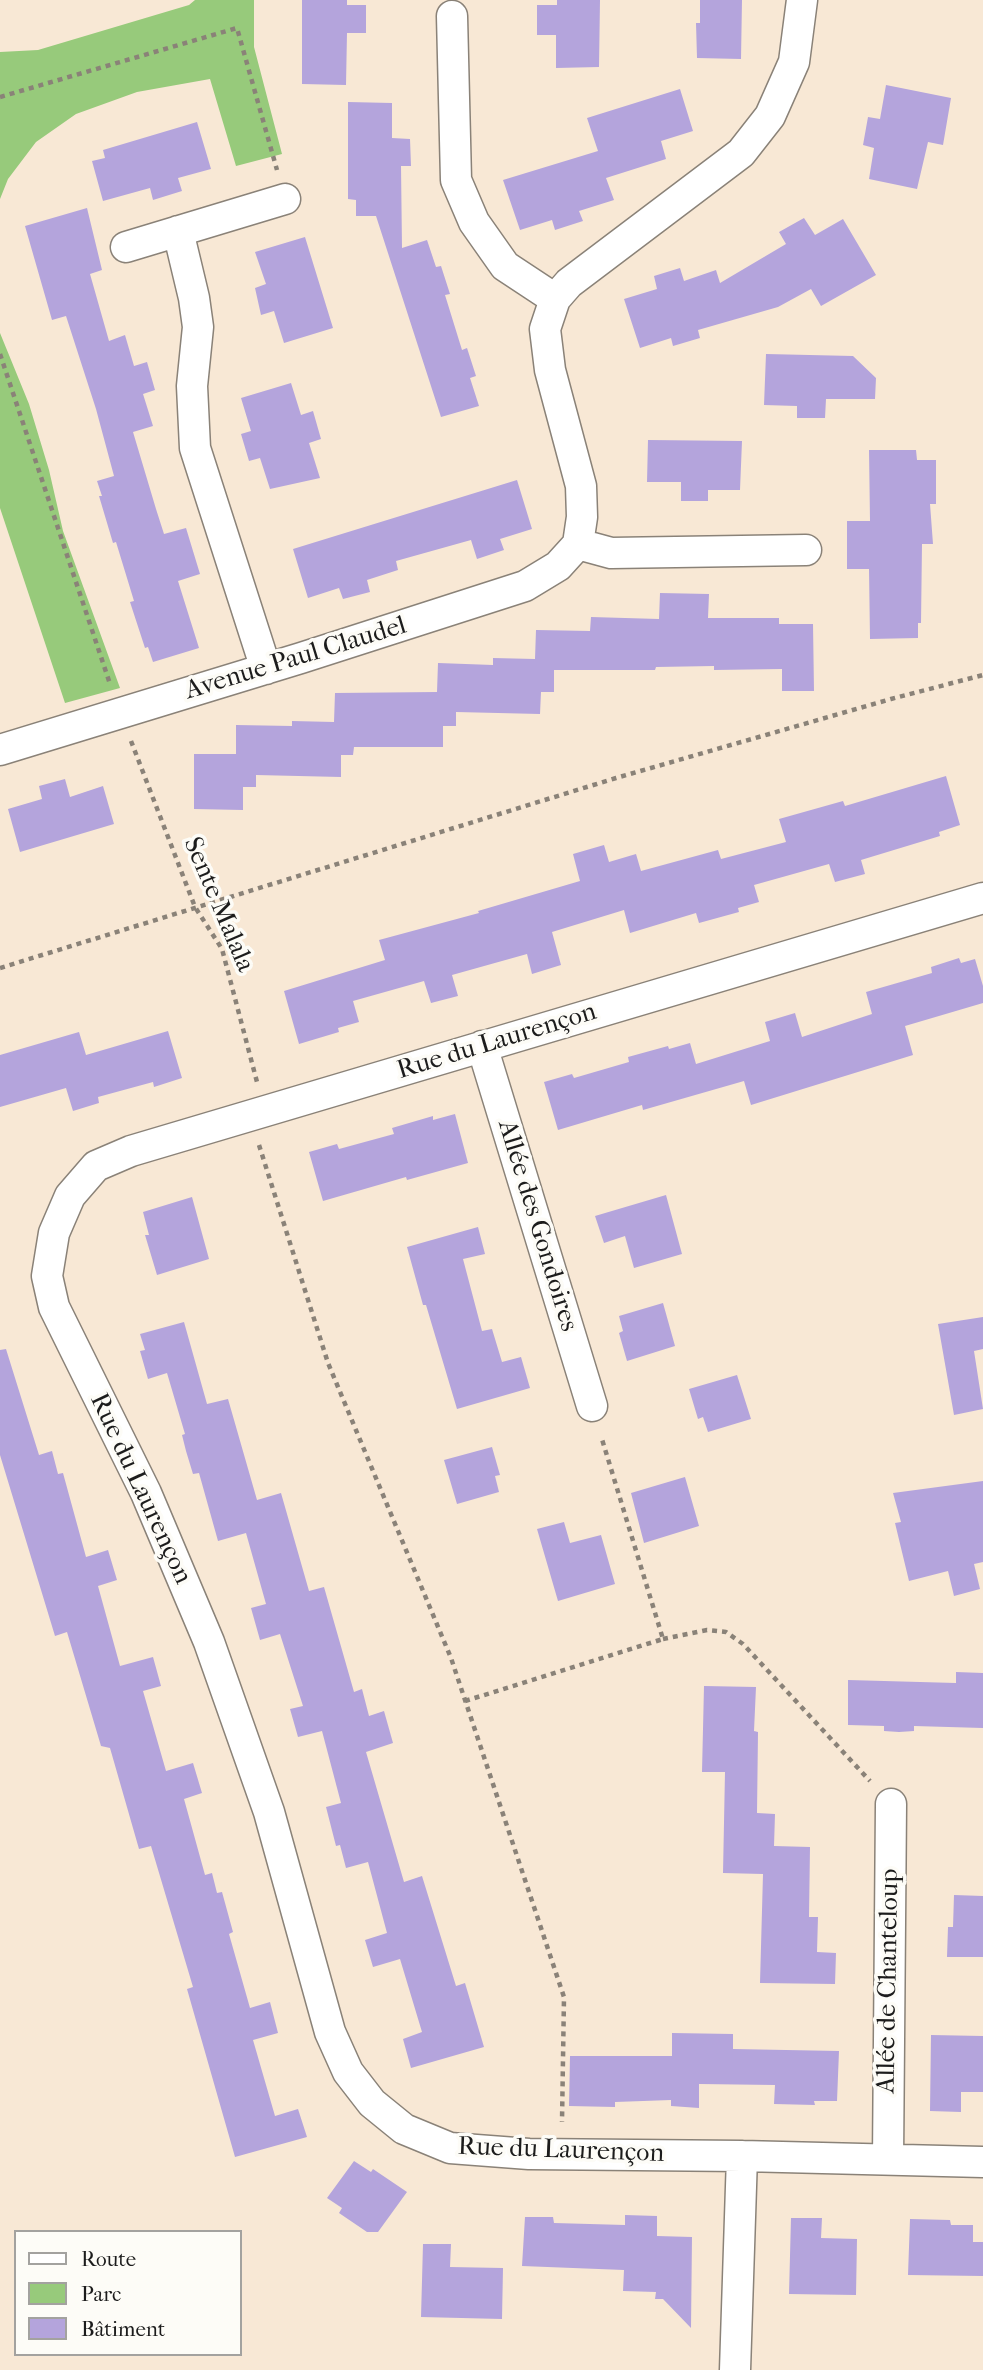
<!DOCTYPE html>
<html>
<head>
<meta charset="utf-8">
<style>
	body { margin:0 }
	#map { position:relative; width:983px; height:2370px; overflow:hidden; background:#f8e8d5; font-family:"IM FELL French Canon",serif }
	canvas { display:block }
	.legend { position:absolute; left:14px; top:2230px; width:228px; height:126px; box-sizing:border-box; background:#fdfcf7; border:2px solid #a3a29f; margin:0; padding:9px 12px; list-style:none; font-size:21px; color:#1c1c1c }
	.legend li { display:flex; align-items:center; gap:14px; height:35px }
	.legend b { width:35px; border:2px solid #a3a29f }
</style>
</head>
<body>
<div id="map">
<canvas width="983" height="2370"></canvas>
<ul class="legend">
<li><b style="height:9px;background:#fff"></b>Route</li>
<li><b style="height:19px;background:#97ca7b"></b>Parc</li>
<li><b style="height:19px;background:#b4a4dc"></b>Bâtiment</li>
</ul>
</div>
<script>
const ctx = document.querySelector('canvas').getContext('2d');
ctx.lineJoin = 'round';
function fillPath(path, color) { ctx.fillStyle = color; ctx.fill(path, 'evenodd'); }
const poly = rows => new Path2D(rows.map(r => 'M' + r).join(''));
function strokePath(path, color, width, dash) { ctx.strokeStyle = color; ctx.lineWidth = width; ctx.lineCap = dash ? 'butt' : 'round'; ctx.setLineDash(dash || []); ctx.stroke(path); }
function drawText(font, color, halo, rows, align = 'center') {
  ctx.font = font + ' "IM FELL French Canon",serif'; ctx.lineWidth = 7; ctx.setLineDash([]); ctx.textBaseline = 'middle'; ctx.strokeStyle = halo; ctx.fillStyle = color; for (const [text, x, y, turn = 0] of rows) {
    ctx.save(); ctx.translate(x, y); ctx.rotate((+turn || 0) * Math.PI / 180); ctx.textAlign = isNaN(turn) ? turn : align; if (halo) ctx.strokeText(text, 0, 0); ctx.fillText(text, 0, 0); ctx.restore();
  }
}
fillPath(poly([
	[195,0,254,0,254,47,282,154,236,166,210,79,137,92,76,114,36,142,8,179,0,199,0,52,38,50,189,5],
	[0,333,29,404,49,470,63,531,120,688,65,703,0,508]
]), '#97ca7b');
fillPath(poly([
	[302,0,347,0,347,5,366,5,366,33,347,33,346,85,302,84],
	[557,0,600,0,599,67,556,68,556,35,537,35,537,5,557,5],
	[700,0,742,0,741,59,697,58,696,23,700,23],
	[886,85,951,98,943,145,928,142,917,189,869,179,874,148,863,145,868,117,880,119],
	[680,89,693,131,661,141,666,159,606,178,614,200,579,211,583,221,555,230,552,220,520,230,503,180,598,151,587,118],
	[348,102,392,103,392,138,410,139,411,166,401,166,402,248,427,240,436,267,441,266,450,294,445,295,462,350,467,348,476,376,470,378,479,406,441,417,376,216,356,216,356,200,348,199],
	[197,122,211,169,178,178,182,191,153,200,150,188,103,201,92,161,105,158,103,150],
	[87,208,102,270,90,274,109,341,125,335,134,366,147,362,155,390,143,394,153,426,133,432,156,509,164,534,186,528,200,574,178,581,199,648,153,662,148,647,145,648,130,602,134,601,116,542,113,543,99,496,102,496,97,481,114,476,96,409,66,316,52,320,25,226],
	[804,218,815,235,843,219,876,275,821,306,811,289,778,307,698,330,700,338,673,346,671,338,640,348,624,299,657,289,654,276,680,268,684,281,716,270,720,283,786,244,779,232],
	[305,237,333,328,284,343,274,311,261,315,255,288,266,284,255,252],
	[766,354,853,356,876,378,875,399,826,399,825,418,797,418,797,406,764,405],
	[291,383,301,415,313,411,321,439,309,443,320,478,270,489,260,458,249,461,241,434,251,431,241,398],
	[648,440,742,441,740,490,708,490,708,501,681,501,681,482,647,482],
	[869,450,916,450,917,460,936,460,936,504,930,504,933,544,922,544,921,623,918,623,918,638,870,639,869,569,847,569,847,521,870,521],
	[517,480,532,529,500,539,504,550,477,559,471,540,396,561,398,570,367,580,370,592,343,599,339,588,308,598,293,549],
	[660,593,709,594,708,618,779,618,779,624,813,624,814,691,782,691,782,669,714,670,714,666,656,667,655,670,554,670,554,692,541,692,540,714,456,712,456,726,443,726,443,747,354,747,353,755,341,755,341,777,256,775,256,787,243,787,243,810,194,809,194,754,236,754,236,725,292,726,292,721,334,722,335,693,437,692,438,663,493,665,493,658,535,659,536,630,590,631,591,617,659,619],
	[946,776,960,825,939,832,940,836,861,860,865,874,835,882,829,864,754,885,759,902,738,908,739,912,699,923,696,913,630,933,624,910,552,932,561,965,532,974,527,954,452,975,458,996,431,1003,424,981,353,1001,359,1022,338,1028,339,1032,299,1044,284,991,385,960,379,940,479,913,478,911,580,881,573,854,604,845,609,862,636,854,641,871,718,850,721,859,786,842,779,819,843,801,845,806],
	[65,779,70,797,103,786,114,824,20,852,8,809,42,799,39,786],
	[959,958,961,963,975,959,983,986,983,1003,905,1026,913,1055,751,1105,744,1081,643,1110,642,1105,558,1130,544,1082,572,1074,574,1078,629,1062,628,1057,668,1046,669,1049,690,1043,696,1064,770,1041,765,1022,795,1013,802,1037,872,1014,866,992,932,973,931,967],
	[168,1031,182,1078,154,1087,153,1082,98,1097,99,1103,73,1111,66,1088,0,1107,0,1055,79,1032,86,1055],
	[455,1114,468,1163,407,1180,406,1177,323,1201,309,1152,337,1144,339,1149,394,1134,392,1128,433,1116,433,1120],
	[666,1195,682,1254,634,1268,625,1236,604,1243,595,1216],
	[192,1197,209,1259,157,1275,145,1235,149,1235,143,1212],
	[478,1227,485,1254,463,1259,482,1331,492,1329,502,1362,521,1357,530,1388,457,1409,426,1305,423,1305,407,1247],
	[663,1303,675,1346,627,1361,619,1333,623,1331,619,1316],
	[983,1317,983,1349,974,1351,983,1409,954,1415,938,1324],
	[184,1322,207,1404,228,1399,257,1500,281,1493,309,1591,324,1587,354,1692,362,1689,369,1716,384,1711,393,1743,366,1752,404,1882,422,1876,456,1986,465,1983,484,2047,411,2068,403,2039,422,2032,400,1959,373,1967,365,1940,387,1933,368,1862,346,1868,340,1845,336,1846,326,1807,341,1803,322,1731,298,1737,290,1709,303,1706,280,1634,260,1640,251,1608,266,1604,246,1533,218,1541,199,1473,193,1474,186,1451,182,1435,185,1434,167,1373,148,1379,140,1351,145,1350,140,1334],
	[6,1349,39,1455,52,1451,58,1474,63,1473,86,1557,108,1550,117,1580,98,1586,120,1666,153,1657,161,1686,143,1691,166,1771,193,1763,202,1793,184,1799,205,1875,212,1873,217,1893,222,1892,233,1932,229,1934,250,2008,270,2002,278,2033,253,2040,275,2116,298,2109,307,2137,235,2157,187,1989,193,1987,151,1846,139,1849,110,1748,101,1746,67,1632,55,1636,0,1455,0,1350],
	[737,1375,751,1419,708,1432,703,1417,698,1419,689,1389],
	[492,1447,500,1475,495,1476,499,1492,457,1504,444,1460],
	[685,1477,699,1526,644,1543,631,1493],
	[983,1481,983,1562,974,1564,980,1589,954,1596,948,1571,909,1581,895,1523,901,1522,893,1493],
	[564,1522,570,1543,601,1535,615,1584,558,1601,537,1529],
	[956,1672,983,1673,983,1728,914,1726,914,1731,899,1732,884,1731,884,1726,848,1725,848,1680,956,1683],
	[704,1686,756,1687,754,1731,758,1732,757,1813,775,1814,774,1846,810,1847,809,1917,818,1917,817,1952,836,1953,835,1984,760,1983,763,1874,723,1873,725,1772,702,1772],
	[954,1895,983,1896,983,1957,947,1957,948,1927,953,1927],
	[672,2033,733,2034,733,2049,839,2051,837,2101,814,2101,815,2105,774,2104,775,2085,699,2084,699,2108,671,2106,671,2100,615,2102,615,2107,569,2106,570,2056,672,2056],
	[931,2035,983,2036,983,2092,961,2092,961,2112,930,2111],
	[354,2161,371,2172,373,2169,407,2192,378,2232,367,2232,339,2213,342,2208,327,2198],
	[625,2215,657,2216,657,2236,692,2237,691,2328,663,2299,655,2299,656,2292,623,2291,624,2270,522,2266,525,2217,553,2217,554,2223,625,2225],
	[791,2218,822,2218,821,2238,857,2239,856,2295,789,2294],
	[910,2219,950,2220,951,2225,973,2225,973,2242,983,2242,983,2276,908,2275],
	[423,2244,451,2244,450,2267,503,2268,502,2319,421,2317]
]), '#b4a4dc');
const minor = poly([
	[452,16,456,180,474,222,505,266,555,299],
	[178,231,194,298,198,327,192,386,195,448,266,669],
	[126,247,285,199],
	[578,544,582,517,581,486,550,370,545,329,555,299,569,283,741,153,770,116,794,62,802,0],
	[578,544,611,553,806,550],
	[0,750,301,658,525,586,558,566,578,544],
	[983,898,131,1151,96,1166,70,1196,54,1233,47,1276,54,1307,146,1493,209,1642,269,1812,330,2032,348,2072,372,2103,404,2129,450,2148,529,2154,742,2156,983,2162],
	[482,1046,592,1406],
	[888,2159,891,1804],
	[735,2370,742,2156]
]);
strokePath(minor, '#8a8278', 33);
strokePath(poly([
	[0,97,237,28,277,170],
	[0,354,110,684],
	[131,741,195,907,222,949,257,1082],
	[0,968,616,778,891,699,983,675],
	[259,1145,328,1363,451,1658,564,1997,562,2122],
	[663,1639,707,1630,726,1632,743,1644,870,1781],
	[465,1701,663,1639,601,1436]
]), '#8a8278', 4.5, [5, 5]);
strokePath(minor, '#fff', 30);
drawText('26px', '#1c1c1c', '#fdfcf7', [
	["Avenue Paul Claudel",296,659,-17],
	["Sente Malala",218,905,67],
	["Rue du Laurençon",497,1042,-17],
	["Allée des Gondoires",537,1226,73],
	["Rue du Laurençon",140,1489,65],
	["Allée de Chanteloup",889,1981,-89],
	["Rue du Laurençon",561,2151,2]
]);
</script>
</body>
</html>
